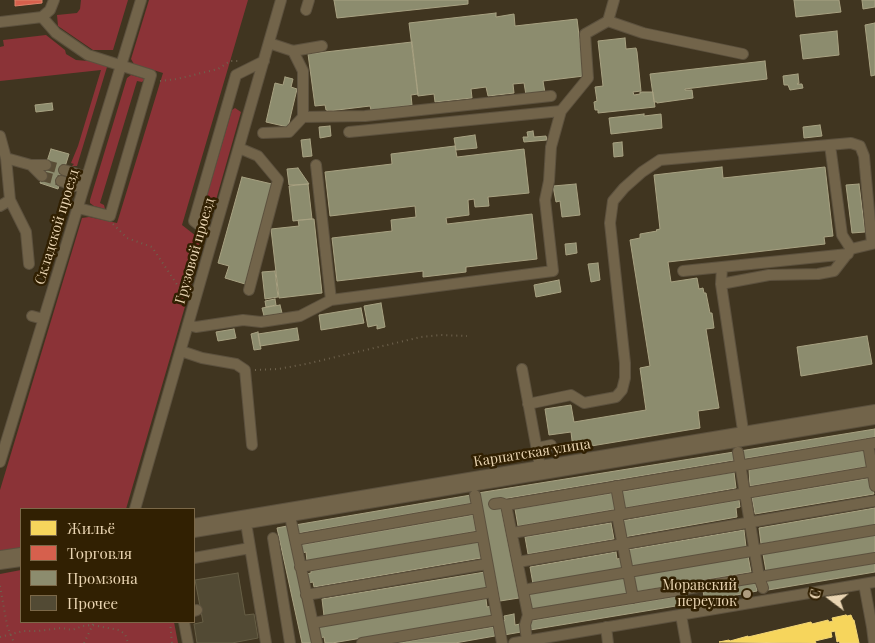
<!DOCTYPE html>
<html>
<head>
<meta charset="utf-8">
<style>
	body { margin:0 }
	#map { position:relative; width:875px; height:643px; overflow:hidden; background:#403520; font-family:"Playfair Display",serif }
	canvas { display:block }
	.legend { position:absolute; left:20px; top:508px; width:175px; height:115px; box-sizing:border-box; background:#312002; border:1px solid #7b6848; margin:0; padding:6px 9px; list-style:none; font-size:15px; color:#e9d4b2 }
	.legend li { display:flex; align-items:center; gap:10px; height:25px }
	.legend b { width:25px; border:1px solid #7b6848 }
	.north { position:absolute; left:805px; top:573px; width:50px; height:50px; -webkit-text-stroke:4px #312002; paint-order:stroke; rotate:285deg; font-size:14px; font-weight:700; line-height:20px; text-align:center; color:#e9d4b2 }
	.north::after { content:''; display:block; margin:auto; width:18px; height:22px; background:#e9d4b2; clip-path:polygon(50% 0,100% 100%,50% 72%,0 100%) }
</style>
</head>
<body>
<div id="map">
<canvas width="875" height="643"></canvas>
<ul class="legend">
<li><b style="height:14px;background:#f6d55c"></b>Жильё</li>
<li><b style="height:14px;background:#d6604d"></b>Торговля</li>
<li><b style="height:14px;background:#8c8c6e"></b>Промзона</li>
<li><b style="height:14px;background:#524a34"></b>Прочее</li>
</ul>
<div class="north">С</div>
</div>
<script>
const ctx = document.querySelector('canvas').getContext('2d');
ctx.lineJoin = 'round';
function fillPath(path, color) { ctx.fillStyle = color; ctx.fill(path, 'evenodd'); }
const poly = rows => new Path2D(rows.map(r => 'M' + r).join(''));
function strokePath(path, color, width, dash) { ctx.strokeStyle = color; ctx.lineWidth = width; ctx.lineCap = dash ? 'butt' : 'round'; ctx.setLineDash(dash || []); ctx.stroke(path); }
function drawText(font, color, halo, rows, align = 'center') {
  ctx.font = font + ' "Playfair Display",serif'; ctx.lineWidth = 5; ctx.setLineDash([]); ctx.textBaseline = 'middle'; ctx.strokeStyle = halo; ctx.fillStyle = color; for (const [text, x, y, turn = 0] of rows) {
    ctx.save(); ctx.translate(x, y); ctx.rotate((+turn || 0) * Math.PI / 180); ctx.textAlign = isNaN(turn) ? turn : align; if (halo) ctx.strokeText(text, 0, 0); ctx.fillText(text, 0, 0); ctx.restore();
  }
}
fillPath(poly([
	[81,0,128,0,113,50,93,50,58,26,57,15,77,13,80,9],
	[149,0,248,0,182,225,196,236,202,248,126,509,21,509,21,549,0,552,0,490,82,218,89,217,117,223,163,73,134,64,131,59],
	[46,35,65,50,66,54,76,60,100,62,107,67,77,166,72,166,74,164,71,163,78,146,101,70,0,81,0,47,4,46,3,40],
	[131,75,145,79,142,82,137,81,100,203,104,205,105,209,94,206,90,203,90,200,127,78],
	[235,108,241,112,212,214,209,216,206,216,202,214,203,209,232,110],
	[21,570,21,622,174,622,178,643,0,643,0,574]
]), '#8b3337');
const homes = poly([
	[846,615,847,616,851,615,853,620,854,620,859,643,840,643,839,641,837,642,835,631,831,632,832,637,815,641,816,643,814,643,719,642,729,640,730,641,748,636,748,637,811,622,812,624,828,620,829,622,833,621,832,618,846,615]
]);
fillPath(homes, '#f6d55c');
strokePath(homes, '#f2d576', 1);
const shops = poly([
	[15,0,42,0,42,3,15,6,15,0]
]);
fillPath(shops, '#d6604d');
strokePath(shops, '#dc836b', 1);
const industry = poly([
	[334,0,468,0,468,4,337,18,334,0],
	[794,0,839,0,841,12,796,17,794,0],
	[862,0,875,0,875,7,863,9,862,0],
	[496,13,496,17,514,14,515,26,577,19,584,76,543,81,545,93,526,95,524,83,513,84,514,93,488,96,486,87,471,89,472,98,435,102,434,94,418,96,409,23,496,13],
	[875,23,875,75,871,76,865,25,875,23],
	[837,31,839,55,803,59,800,35,837,31],
	[625,38,626,49,636,48,637,52,641,91,633,92,634,95,640,94,640,92,653,92,655,107,598,113,598,110,595,110,594,102,597,101,595,87,603,86,598,41,625,38],
	[412,42,418,94,411,95,412,105,371,110,370,106,329,111,326,110,325,105,315,106,308,54,412,42],
	[765,61,767,79,685,89,685,90,692,90,693,98,657,103,657,102,654,102,650,74,765,61],
	[798,74,799,83,797,84,802,84,803,88,790,90,788,85,784,85,783,76,798,74],
	[285,77,293,79,291,87,297,89,288,127,266,122,275,83,283,85,285,77],
	[52,103,53,110,36,112,35,105,52,103],
	[644,114,644,116,661,114,662,128,611,134,609,118,644,114],
	[820,125,822,136,804,138,803,127,820,125],
	[330,126,331,136,320,138,319,127,330,126],
	[533,131,534,137,546,136,547,140,524,142,523,137,528,137,527,132,533,131],
	[475,135,477,148,456,150,454,138,475,135],
	[310,139,312,156,303,157,301,140,310,139],
	[622,142,623,156,614,157,613,143,622,142],
	[455,146,457,157,524,149,529,193,488,197,489,206,475,207,474,199,468,200,469,215,446,218,447,224,532,214,537,259,466,267,466,272,423,277,423,271,337,281,332,238,392,231,391,220,416,217,415,206,330,216,325,172,392,164,391,154,455,146],
	[51,149,69,154,58,189,40,183,51,149],
	[722,167,723,178,825,167,833,236,824,237,825,244,668,262,671,282,697,278,699,289,703,288,704,293,706,293,710,313,712,313,714,328,706,329,719,408,698,411,700,428,573,449,571,432,549,435,545,409,571,405,574,422,646,410,640,368,650,366,630,240,640,238,640,234,657,231,656,230,660,229,654,175,722,167],
	[298,168,309,184,289,185,287,169,298,168],
	[242,177,272,184,245,284,225,278,229,266,218,263,242,177],
	[308,184,312,219,293,221,289,186,308,184],
	[576,184,580,215,562,217,560,201,556,202,553,186,576,184],
	[859,184,865,232,852,233,846,185,859,184],
	[312,219,314,219,322,293,279,298,271,229,299,226,298,220,312,219],
	[576,243,577,253,566,255,565,244,576,243],
	[598,263,600,280,591,282,588,264,598,263],
	[275,271,278,297,265,299,262,272,275,271],
	[559,280,561,292,536,297,534,285,559,280],
	[275,299,276,305,266,307,265,301,275,299],
	[381,303,385,327,377,329,377,325,368,327,364,306,381,303],
	[280,305,282,313,264,316,262,308,280,305],
	[361,308,364,323,321,330,319,315,361,308],
	[297,328,299,340,260,346,258,334,297,328],
	[234,329,236,338,218,341,216,332,234,329],
	[258,332,261,349,254,350,251,334,258,332],
	[867,336,872,364,801,376,797,347,867,336],
	[875,429,875,437,742,459,740,451,875,429],
	[867,450,869,466,750,486,749,470,867,450],
	[734,452,735,460,491,501,492,509,501,508,519,598,500,601,478,493,734,452],
	[734,472,736,488,624,508,621,492,734,472],
	[871,478,874,494,755,514,752,498,871,478],
	[614,493,616,509,518,526,515,509,614,493],
	[471,495,472,503,299,533,298,528,295,529,295,525,471,495],
	[739,500,740,507,736,508,737,517,624,537,621,521,739,500],
	[875,508,875,525,761,544,759,528,875,508],
	[473,515,476,531,307,561,306,552,302,553,301,545,473,515],
	[611,523,614,539,528,554,525,537,611,523],
	[287,526,312,643,302,643,277,528,287,526],
	[744,530,746,547,630,567,627,550,744,530],
	[875,535,875,553,766,571,763,554,875,535],
	[478,542,481,558,314,587,313,582,308,583,306,574,311,573,311,571,478,542],
	[616,552,617,559,622,558,624,568,533,584,530,567,616,552],
	[748,556,751,572,635,592,632,576,748,556],
	[875,563,875,572,768,590,767,581,875,563],
	[485,572,488,588,324,616,322,599,485,572],
	[624,577,628,594,532,611,530,594,624,577],
	[755,581,757,591,705,601,703,591,755,581],
	[686,595,688,604,530,630,529,621,686,595],
	[486,599,487,607,492,606,494,616,332,643,325,643,324,637,319,638,318,628,323,626,486,599],
	[514,614,515,625,520,624,521,632,504,635,502,621,505,620,504,616,514,614],
	[493,627,495,636,455,643,398,643,493,627]
]);
fillPath(industry, '#8c8c6e');
strokePath(industry, '#a8a282', 1);
const building = poly([
	[238,573,245,615,254,614,258,638,232,643,197,643,194,624,203,622,195,580,238,573]
]);
fillPath(building, '#524a34');
strokePath(building, '#665e45', 1);
strokePath(poly([
	[46,165,64,170],
	[42,176,61,181]
]), '#594d36', 10, [10, 5]);
const minor = poly([
	[306,10,309,0],
	[42,17,56,33,88,55,151,75,110,216,78,208],
	[608,21,643,33,743,54],
	[0,22,42,17,50,10,54,0],
	[269,43,293,51,303,71,303,117,365,116,551,96],
	[293,51,322,46],
	[349,132,561,111],
	[263,133,289,132,303,117],
	[0,136,6,158,31,165],
	[830,145,842,235,851,249],
	[239,148,258,156,278,180,249,290],
	[6,158,10,200,26,232,29,264],
	[316,165,331,300],
	[64,170,87,177],
	[42,176,31,165,46,165],
	[61,181,83,188],
	[0,206,10,200],
	[213,236,194,221,236,75,264,61],
	[722,267,721,284,744,437],
	[683,271,848,254],
	[32,316,43,319],
	[188,325,196,327,243,320,261,322,300,316,331,300,553,271,545,200,549,181,551,147,561,111,588,78,585,34,608,21,614,0],
	[181,351,202,358,236,364,245,370,252,445],
	[522,369,541,472],
	[528,404,571,395,584,403,616,397,622,390,625,378,625,363,610,223,613,201,624,188,642,172,660,160,851,143,860,146,864,156,872,244,851,249,834,271,818,274,769,275,721,284],
	[868,444,875,486],
	[537,448,551,445],
	[738,452,759,577,763,588],
	[0,462,141,0],
	[616,486,621,514],
	[475,495,502,643],
	[494,504,501,503,506,505,875,443],
	[506,505,528,615,525,625,527,641],
	[135,509,281,0],
	[617,515,633,598],
	[290,516,317,643],
	[246,523,266,643],
	[194,524,875,410],
	[194,532,875,419],
	[512,533,875,471],
	[273,538,290,643],
	[295,540,477,508],
	[0,556,21,553],
	[194,558,250,548],
	[518,562,875,501],
	[0,564,21,561],
	[300,567,482,536],
	[864,584,872,627,874,643],
	[523,590,875,530],
	[306,595,487,564],
	[194,611,197,610],
	[528,615,875,558],
	[681,615,686,643],
	[184,622,188,643],
	[313,623,492,592],
	[606,627,608,643],
	[362,643,497,620],
	[514,643,875,582]
]);
strokePath(minor, '#5c513e', 12);
strokePath(poly([
	[160,81,177,79,218,69,230,61,241,61],
	[113,224,127,238,152,247,186,298],
	[255,370,278,369,306,364,421,337,440,335,467,336],
	[0,586,7,625,14,643],
	[170,622,172,643],
	[0,637,23,631,38,631,62,628,72,630,83,626,92,625,119,630,125,634,128,643],
	[84,643,94,622]
]), '#6e624d', 2, [1, 4]);
strokePath(minor, '#72644a', 10);
for (const [x, y, r, color] of [
	[747,594,5,"#ae9c7f"]
]) { const dot = new Path2D(); dot.arc(x, y, r, 0, 2 * Math.PI); ctx.fillStyle = color; ctx.fill(dot); strokePath(dot, '#312002', 2); }
drawText('14px', '#e9d4b2', '#312002', [
	["Складской проезд",57,227,-73],
	["Грузовой проезд",195,251,-74],
	["Карпатская улица",532,453,-9]
]);
drawText('14px', '#e9d4b2', '#312002', [
	["Моравский",737,586],
	["переулок",737,602]
], 'right');
</script>
</body>
</html>
